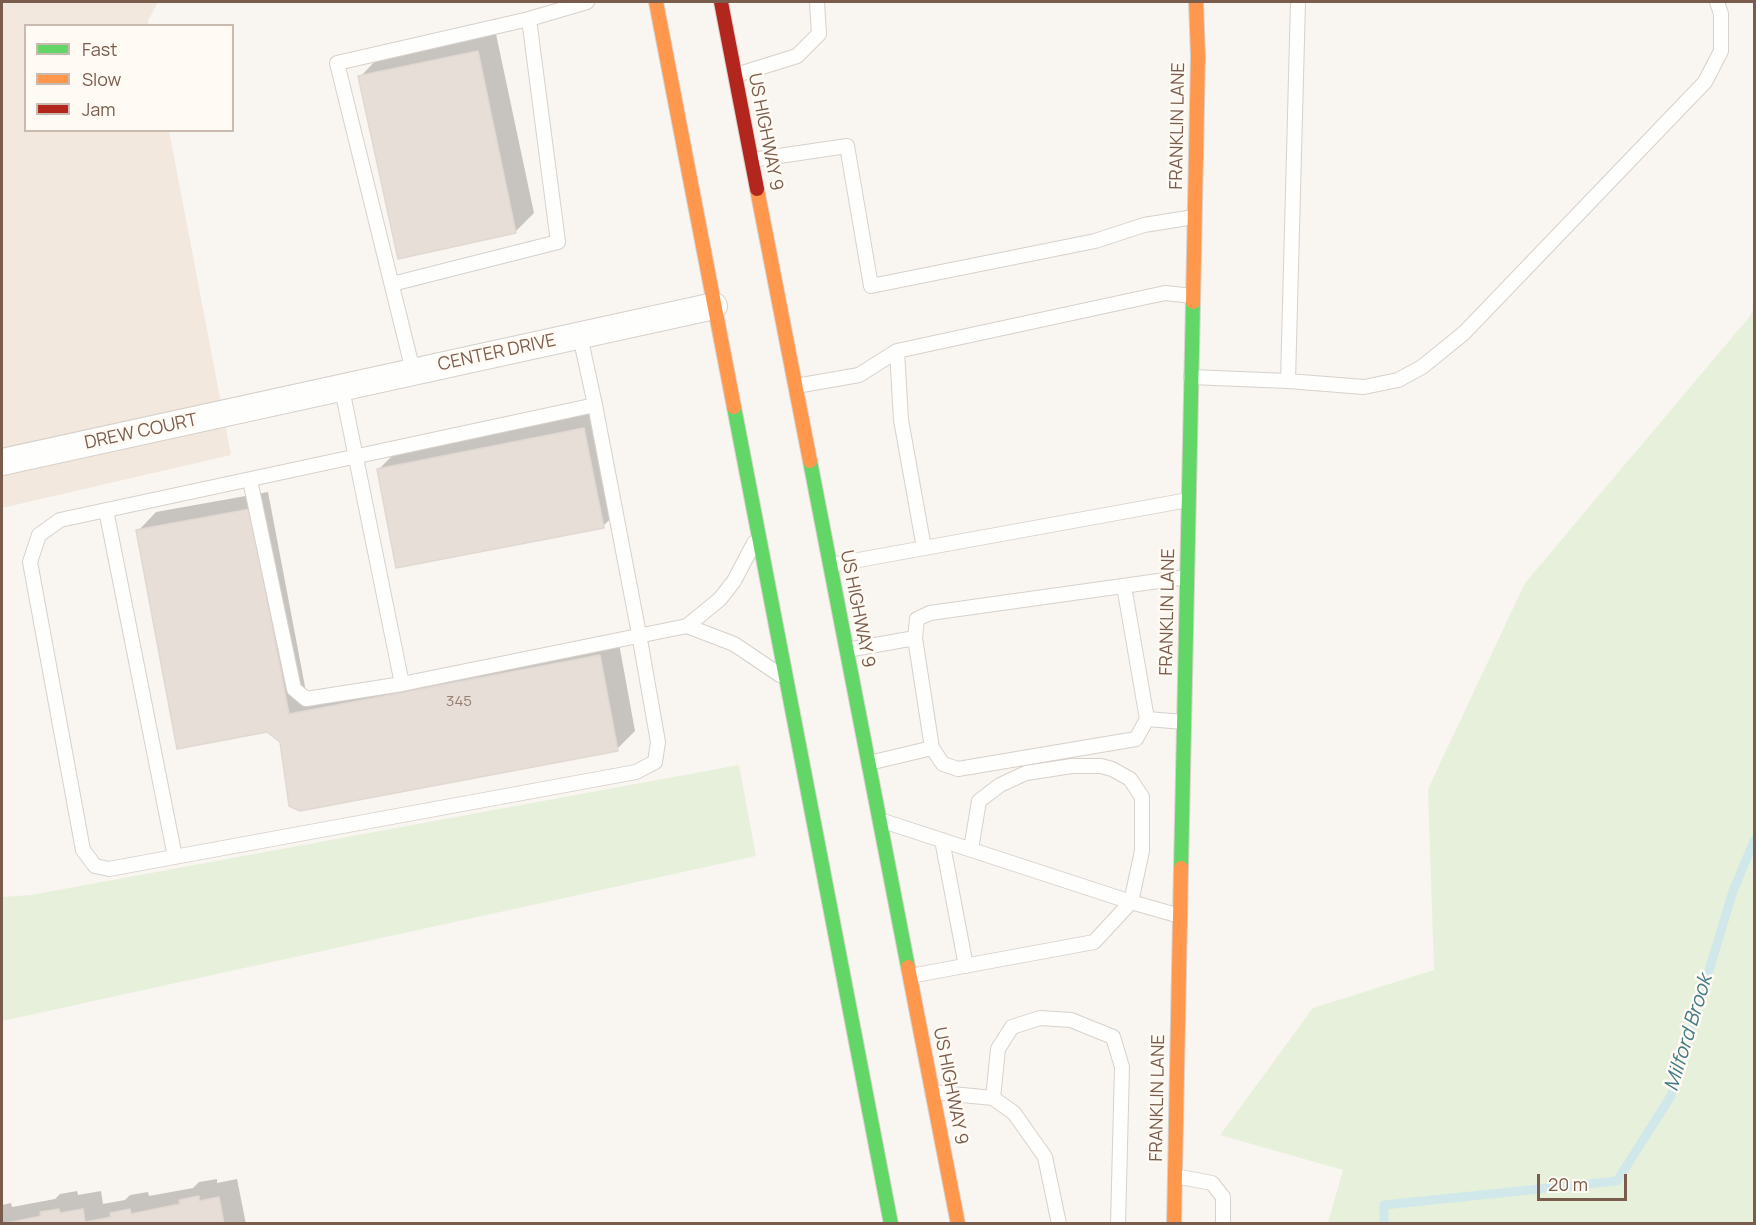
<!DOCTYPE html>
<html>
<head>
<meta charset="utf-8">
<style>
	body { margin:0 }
	#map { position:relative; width:1756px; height:1225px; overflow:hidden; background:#f9f5f0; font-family:Manrope,sans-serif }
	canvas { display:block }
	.frame { position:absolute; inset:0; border:3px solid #7a5c4d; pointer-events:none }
	.legend { position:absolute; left:24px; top:24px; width:210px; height:108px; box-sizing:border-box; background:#fffaf3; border:2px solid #cabbb1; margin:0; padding:8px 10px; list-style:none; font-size:18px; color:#7a5c4d }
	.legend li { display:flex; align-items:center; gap:12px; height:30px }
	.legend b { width:30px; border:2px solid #cabbb1 }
	.scale { position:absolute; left:1537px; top:1174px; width:90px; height:27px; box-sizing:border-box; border:3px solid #7a5c4d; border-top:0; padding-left:8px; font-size:18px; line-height:21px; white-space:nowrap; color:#7a5c4d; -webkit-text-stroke:4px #fffaf3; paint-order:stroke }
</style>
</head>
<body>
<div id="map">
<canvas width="1756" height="1225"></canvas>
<div class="frame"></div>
<ul class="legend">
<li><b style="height:8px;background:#63d668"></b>Fast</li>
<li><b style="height:8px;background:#ff974d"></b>Slow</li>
<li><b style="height:8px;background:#b3261e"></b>Jam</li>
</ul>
<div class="scale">20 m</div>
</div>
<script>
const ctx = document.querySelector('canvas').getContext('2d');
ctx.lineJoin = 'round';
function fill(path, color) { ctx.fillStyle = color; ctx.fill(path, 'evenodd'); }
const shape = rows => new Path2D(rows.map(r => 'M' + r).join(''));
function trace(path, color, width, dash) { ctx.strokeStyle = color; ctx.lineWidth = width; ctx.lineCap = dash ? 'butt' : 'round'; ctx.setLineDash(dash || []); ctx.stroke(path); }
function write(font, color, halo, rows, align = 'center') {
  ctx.font = font + ' Manrope,sans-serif'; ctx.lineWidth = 5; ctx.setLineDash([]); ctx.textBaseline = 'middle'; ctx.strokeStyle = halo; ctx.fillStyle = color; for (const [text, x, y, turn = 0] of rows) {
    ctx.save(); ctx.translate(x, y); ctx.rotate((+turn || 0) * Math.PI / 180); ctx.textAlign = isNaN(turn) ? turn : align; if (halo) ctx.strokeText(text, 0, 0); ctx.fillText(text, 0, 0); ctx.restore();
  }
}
const residential = shape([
	[2,2,158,2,148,21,149,25,26,26,26,130,169,131,231,455,2,508]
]);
const green = shape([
	[1754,307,1754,1223,1328,1223,1343,1170,1220,1135,1313,1008,1434,970,1428,789,1525,583,1751,315],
	[739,765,756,856,2,1021,2,897,31,895]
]);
const shadow = shape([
	[496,34,534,213,516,231,360,77,378,58],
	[603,410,622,508,603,526,379,469,397,451],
	[268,492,307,697,618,638,635,731,617,749,281,741,138,531,156,512],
	[217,1179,217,1183,237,1179,246,1224,2,1224,2,1205,11,1203,12,1207,55,1199,60,1194,77,1191,78,1195,101,1191,103,1204,125,1200,130,1195,148,1192,149,1196,193,1188,199,1182]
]);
const stream = shape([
	[1384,1224,1384,1205,1617,1181,1671,1096,1733,891,1754,841]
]);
const building = shape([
	[478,51,516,233,398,259,358,76,478,51],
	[584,428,604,528,396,568,377,469,584,428],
	[250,509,289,714,600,655,618,751,300,811,289,806,280,742,267,732,177,749,136,530,250,509],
	[199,1196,199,1201,219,1197,224,1224,2,1224,41,1216,40,1212,59,1209,60,1213,83,1209,85,1222,111,1217,110,1213,130,1209,131,1214,180,1204,179,1200,199,1196]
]);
const lane = shape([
	[736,75,797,56,819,34,817,2],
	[752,160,847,146,871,286,1095,241,1144,225,1194,217],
	[392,284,558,242,529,19,587,2],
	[580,336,595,405,639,634,658,742,655,762,636,772,109,869,95,866,83,850,30,562,39,535,60,520,595,405],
	[897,351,901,420,924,548],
	[413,371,337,63,529,19],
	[1191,377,1288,381,1298,2],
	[1288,381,1364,387,1398,380,1422,367,1464,333,1705,82,1721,51,1721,14,1717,2],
	[796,386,859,375,897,351,1165,293,1193,296],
	[342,389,402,684],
	[250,480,294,689,306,699,402,684,687,626,720,599,734,581,754,543],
	[106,510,175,857],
	[831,565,1188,500],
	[687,626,734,644,780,675],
	[915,638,917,619,930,613,1187,577],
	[847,650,915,638,932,748,943,764,958,769,1136,739,1147,719,1124,586],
	[1147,719,1184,722],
	[869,763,932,748],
	[880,820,1131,902,1094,942,910,976],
	[942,840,966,966],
	[971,849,979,801,1000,785,1026,773,1072,766,1101,766,1112,769,1130,779,1142,797,1142,851,1131,902,1180,916],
	[932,1092,993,1098,1014,1113,1045,1157,1059,1224],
	[993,1098,998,1049,1012,1027,1040,1018,1071,1020,1113,1037,1122,1067,1118,1224],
	[1175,1176,1212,1183,1223,1197,1223,1224]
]);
const street = shape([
	[2,462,714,306]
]);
const fast = shape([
	[734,407,891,1224],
	[810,461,908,967],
	[1181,868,1193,302]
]);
const slow = shape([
	[656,2,734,407],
	[757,189,810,461],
	[1193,302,1198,56,1196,2],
	[908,967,958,1224],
	[1174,1224,1181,868]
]);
const jam = shape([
	[721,2,757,189]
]);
const numberNames = [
	["345",459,702]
];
const streetNames = [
	["FRANKLIN LANE",1178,126,-89],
	["US HIGHWAY 9",765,132,79],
	["CENTER DRIVE",497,353,-12],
	["DREW COURT",141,432,-12],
	["US HIGHWAY 9",857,609,79],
	["FRANKLIN LANE",1168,612,-89],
	["US HIGHWAY 9",950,1086,79],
	["FRANKLIN LANE",1158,1098,-89]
];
const waterNames = [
	["Milford Brook",1689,1033,-73]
];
fill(residential, '#f2e8de');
fill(green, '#e7f0db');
fill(shadow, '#0003');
trace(stream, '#d0e8ea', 9);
fill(building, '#e6ded7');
trace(building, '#e2d8d2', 1.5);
trace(lane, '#d7d1cb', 16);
trace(street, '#d7d1cb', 28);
trace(fast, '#d9d2cb', 16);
trace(slow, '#d9d2cb', 16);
trace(jam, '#d9d2cb', 16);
trace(lane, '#fefefd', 14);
trace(street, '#fefefd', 26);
trace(fast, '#63d668', 14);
trace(slow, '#ff974d', 14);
trace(jam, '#b3261e', 14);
write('15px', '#977e72', null, numberNames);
write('18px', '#7a5c4d', '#fffaf3', streetNames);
write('italic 20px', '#437c86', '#fffaf3', waterNames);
</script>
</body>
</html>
